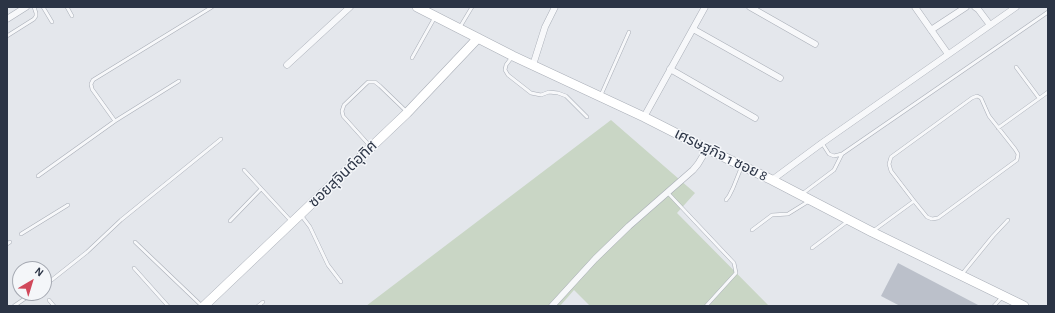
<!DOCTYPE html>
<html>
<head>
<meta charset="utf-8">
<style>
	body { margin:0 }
	#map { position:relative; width:1055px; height:313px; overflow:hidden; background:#e4e7ec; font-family:"Alegreya Sans",sans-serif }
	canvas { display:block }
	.frame { position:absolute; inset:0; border:8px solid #2b3445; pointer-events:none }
	.north { position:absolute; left:12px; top:261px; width:40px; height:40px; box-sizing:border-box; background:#f4f6f9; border:1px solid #a4a8b1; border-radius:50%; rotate:38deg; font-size:11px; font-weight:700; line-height:16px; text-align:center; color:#2b3445 }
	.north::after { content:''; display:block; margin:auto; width:14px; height:18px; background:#d1495b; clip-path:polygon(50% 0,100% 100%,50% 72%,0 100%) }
</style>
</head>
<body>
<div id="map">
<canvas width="1055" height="313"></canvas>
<div class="frame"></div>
<div class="north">N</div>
</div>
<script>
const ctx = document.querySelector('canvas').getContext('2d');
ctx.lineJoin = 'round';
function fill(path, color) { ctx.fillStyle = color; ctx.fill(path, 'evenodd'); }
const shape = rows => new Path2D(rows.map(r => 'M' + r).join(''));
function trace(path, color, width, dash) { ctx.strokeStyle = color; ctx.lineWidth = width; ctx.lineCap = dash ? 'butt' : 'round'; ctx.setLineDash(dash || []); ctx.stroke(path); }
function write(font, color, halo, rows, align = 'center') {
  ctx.font = font + ' "Alegreya Sans","Noto Sans Thai",sans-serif'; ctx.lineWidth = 3; ctx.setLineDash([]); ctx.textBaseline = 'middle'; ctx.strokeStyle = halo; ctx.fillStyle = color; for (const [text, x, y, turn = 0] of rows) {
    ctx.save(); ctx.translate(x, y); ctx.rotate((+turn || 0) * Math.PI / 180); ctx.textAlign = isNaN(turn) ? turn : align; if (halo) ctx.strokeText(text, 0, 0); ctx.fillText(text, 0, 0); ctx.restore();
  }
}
const green = shape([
	[611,120,695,193,677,213,769,306,590,306,574,290,560,306,366,306]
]);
const building = shape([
	[898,263,980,306,900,306,881,296]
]);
const lane = shape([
	[43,7,52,22],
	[67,7,72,16],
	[460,27,472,7],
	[7,36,34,19,36,16,36,13,34,7],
	[512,57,506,65,505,70,508,75,531,93,541,95,549,92,558,93,566,96,587,117],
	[412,58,435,17],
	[1016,67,1039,98],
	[179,81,115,121,92,89,91,84,93,80,212,7],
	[601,95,629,32],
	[977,96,981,98,989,116,1015,149,1018,154,1017,160,938,218,932,219,927,217,914,201,891,171,889,164,891,157,972,98,977,96],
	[998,128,1048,92],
	[822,143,829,154,834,156,842,154,1048,12],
	[370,146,343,116,342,111,344,105,368,82,375,82,380,86,406,111],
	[244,170,291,221],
	[38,176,115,121],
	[667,192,734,263,736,273,706,306],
	[802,194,834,170,842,154],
	[726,200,729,196,733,188,741,168],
	[301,215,310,227,328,265,341,282],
	[230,221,261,189],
	[752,230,772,215,788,214,809,201],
	[873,231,914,201],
	[21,234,68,205],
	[135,242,202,306],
	[7,244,10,242],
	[812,248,848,221],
	[134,268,168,306],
	[962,274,993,236,1008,220],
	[44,286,87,252,121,220,221,139],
	[49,300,54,306],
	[14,306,33,293],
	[258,306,263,302],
	[994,306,1002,297]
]);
const street = shape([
	[750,7,815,44],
	[915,7,948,54],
	[975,7,978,9,990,25],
	[7,19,26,7],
	[693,29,780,78],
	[931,30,966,7],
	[287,65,350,7],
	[533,65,545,27,555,7],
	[670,69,755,118],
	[644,117,705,7],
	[772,180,822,143,1016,7],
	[552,306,595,259,629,226,693,170,698,164,707,149]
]);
const secondary = shape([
	[417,7,513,56,644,117,707,149,772,180,872,232,1024,306],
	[204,306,407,113,478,38]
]);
const streetNames = [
	["เศรษฐกิจ 1 ซอย 8",721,155,26],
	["ซอยสุจินต์อุทิศ",343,174,-44]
];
fill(green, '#c9d6c5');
fill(building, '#bbc0ca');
trace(lane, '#a9aeb7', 4);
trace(street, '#a9aeb7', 7);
trace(secondary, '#a9aeb7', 10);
trace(lane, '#f7f8fa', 3);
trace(street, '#f7f8fa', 6);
trace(secondary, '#fff', 9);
write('15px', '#2b3445', '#f4f6f9', streetNames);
</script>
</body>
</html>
